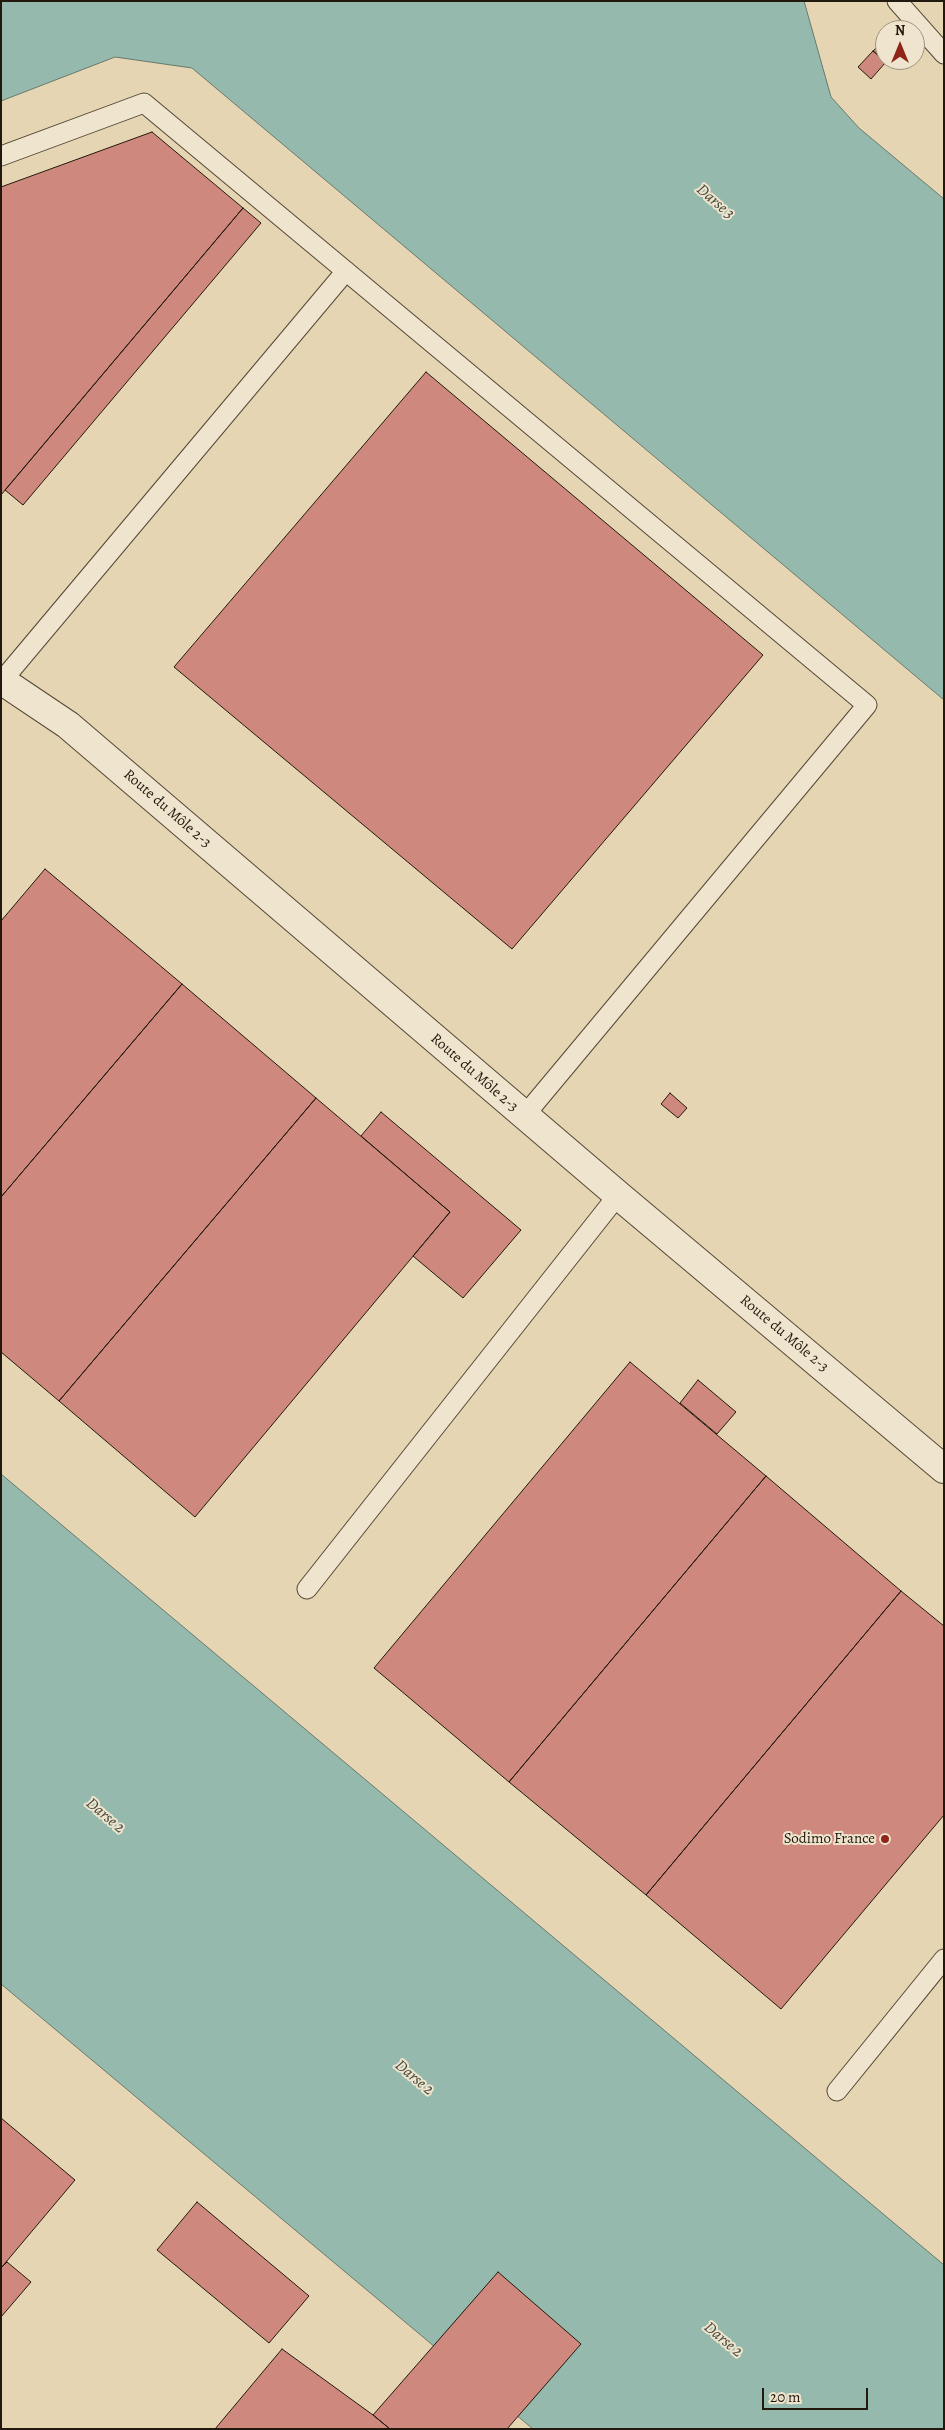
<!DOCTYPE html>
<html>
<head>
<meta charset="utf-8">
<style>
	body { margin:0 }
	#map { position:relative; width:945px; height:2430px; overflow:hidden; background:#e6d5b2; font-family:Alegreya,serif }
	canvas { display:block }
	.frame { position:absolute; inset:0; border:2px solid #22190e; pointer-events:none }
	.north { position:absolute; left:875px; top:20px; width:50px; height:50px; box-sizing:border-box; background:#efe4cd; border:1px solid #9d9381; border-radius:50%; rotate:0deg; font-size:14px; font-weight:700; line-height:20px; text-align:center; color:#22190e }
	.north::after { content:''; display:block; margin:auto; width:18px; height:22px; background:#8f2418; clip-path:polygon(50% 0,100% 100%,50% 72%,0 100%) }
	.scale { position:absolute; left:762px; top:2388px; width:106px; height:22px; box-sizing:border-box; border:2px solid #22190e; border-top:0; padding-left:6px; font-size:15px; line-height:18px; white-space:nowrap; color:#22190e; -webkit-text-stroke:4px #efe4cd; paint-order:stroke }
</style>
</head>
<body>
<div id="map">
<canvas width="945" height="2430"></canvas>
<div class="frame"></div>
<div class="north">N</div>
<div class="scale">20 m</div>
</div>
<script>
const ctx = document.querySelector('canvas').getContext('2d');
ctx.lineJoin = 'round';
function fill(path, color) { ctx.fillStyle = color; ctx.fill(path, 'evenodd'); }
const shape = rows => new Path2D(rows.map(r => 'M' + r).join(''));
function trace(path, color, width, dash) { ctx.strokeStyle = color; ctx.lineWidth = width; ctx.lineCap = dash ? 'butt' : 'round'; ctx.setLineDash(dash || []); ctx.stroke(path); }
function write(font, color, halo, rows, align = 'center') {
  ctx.font = font + ' Alegreya,serif'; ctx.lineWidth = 4; ctx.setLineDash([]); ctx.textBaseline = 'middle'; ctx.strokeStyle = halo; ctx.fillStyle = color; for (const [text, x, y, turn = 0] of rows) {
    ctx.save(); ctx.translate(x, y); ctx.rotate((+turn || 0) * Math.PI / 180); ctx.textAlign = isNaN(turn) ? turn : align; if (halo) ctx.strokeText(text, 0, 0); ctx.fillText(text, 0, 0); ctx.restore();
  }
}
const water = shape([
	[1,1,804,1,831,97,859,128,944,199,944,700,192,68,115,57,1,101,1,1],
	[1,1474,944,2265,944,2429,533,2429,1,1984,1,1474]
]);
const building = shape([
	[877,47,885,55,885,60,888,60,886,62,873,51,877,47],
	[873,51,886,62,871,79,858,67,873,51],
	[152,132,243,208,1,495,1,187,152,132],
	[243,208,261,223,23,505,5,490,243,208],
	[426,372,763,655,512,949,174,667,426,372],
	[45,869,182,984,1,1197,1,921,45,869],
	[182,984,316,1098,59,1401,1,1352,1,1197,182,984],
	[670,1093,687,1108,678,1118,661,1104,670,1093],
	[316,1098,450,1212,195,1517,59,1401,316,1098],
	[381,1112,521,1230,463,1298,413,1256,450,1212,361,1136,381,1112],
	[630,1362,766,1476,509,1782,374,1668,630,1362],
	[698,1380,736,1412,717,1434,680,1403,698,1380],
	[766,1476,901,1591,646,1895,509,1782,766,1476],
	[901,1591,944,1626,944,1815,781,2009,646,1895,901,1591],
	[1,2118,75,2180,1,2268,1,2118],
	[197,2202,309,2296,269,2343,157,2250,197,2202],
	[7,2262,31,2282,1,2317,1,2268,7,2262],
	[498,2272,581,2344,507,2429,390,2429,373,2415,498,2272],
	[282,2349,373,2415,390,2429,215,2429,282,2349]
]);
const service = shape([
	[897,1,944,54],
	[1,156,144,103,867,705,525,1115],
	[1,682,346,271],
	[307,1589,618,1195],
	[837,2091,944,1959]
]);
const minor = shape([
	[1,680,68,725,618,1195,944,1469]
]);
const markers = [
	[885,1839,5,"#8f2418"]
];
const streetNames = [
	["Route du Môle 2-3",167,809,41],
	["Route du Môle 2-3",474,1073,41],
	["Route du Môle 2-3",784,1334,40]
];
const poiNames = [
	["Sodimo France",875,1839]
];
const waterNames = [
	["Darse 3",715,202,41],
	["Darse 2",105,1816,40],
	["Darse 2",414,2078,40],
	["Darse 2",723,2340,40]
];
fill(water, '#96b9ad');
trace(water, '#68796d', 1);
fill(building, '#ce887d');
trace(building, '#22190e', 1);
trace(service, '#534837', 21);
trace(minor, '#534837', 30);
trace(service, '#efe4cd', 19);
trace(minor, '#efe4cd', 28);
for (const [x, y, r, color] of markers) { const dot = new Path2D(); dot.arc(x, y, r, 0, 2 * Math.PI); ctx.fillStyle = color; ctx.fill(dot); trace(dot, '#efe4cd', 2); }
write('15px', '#22190e', '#efe4cd', streetNames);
write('15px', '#22190e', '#efe4cd', poiNames, 'right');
write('italic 16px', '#45493e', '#efe4cd', waterNames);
</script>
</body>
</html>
